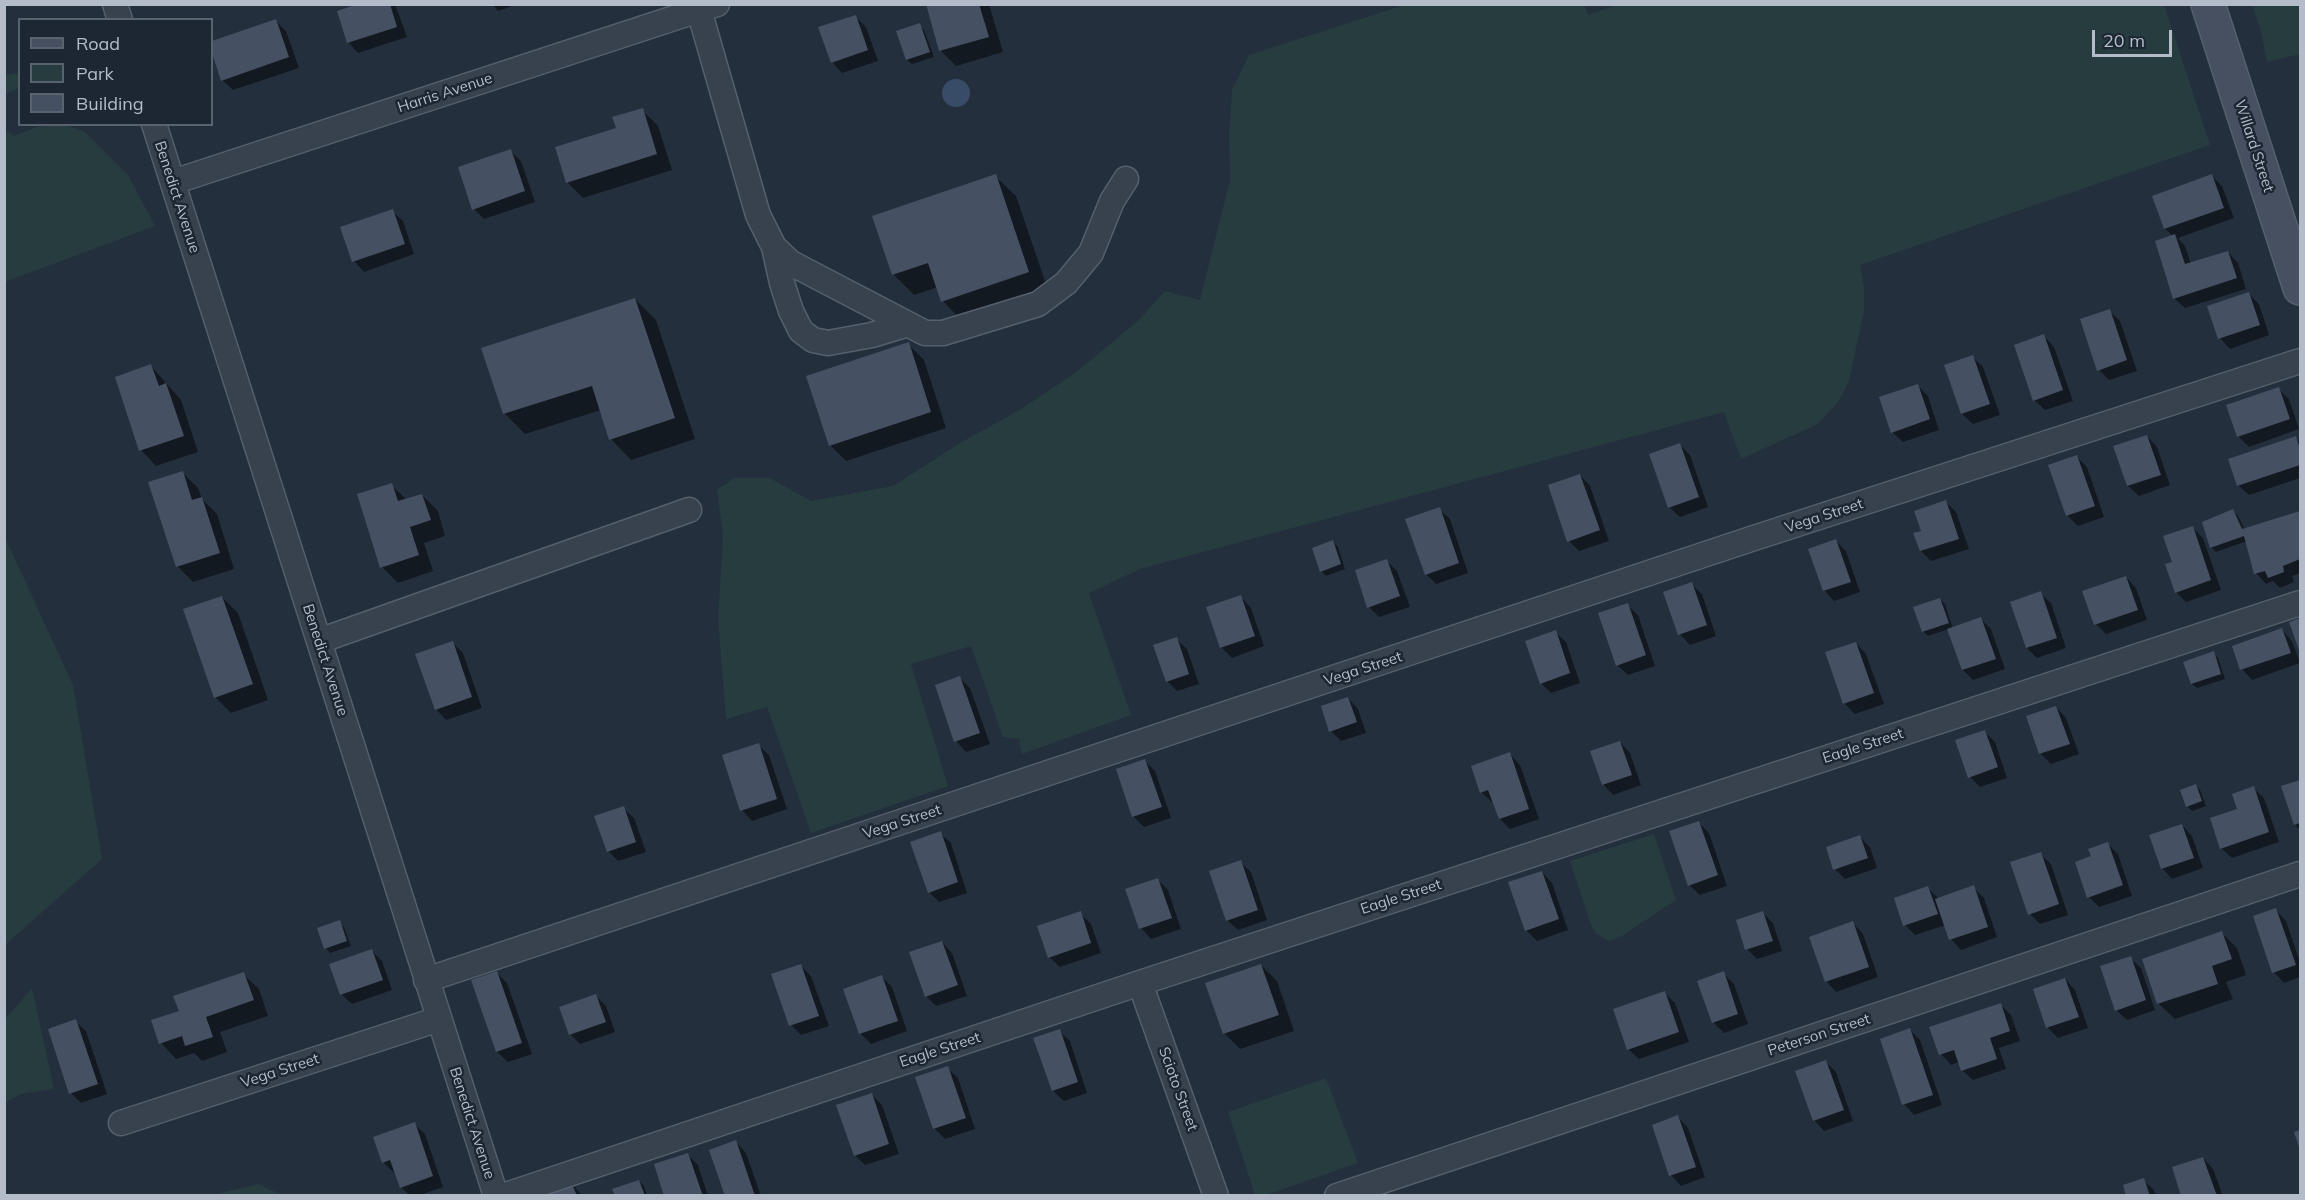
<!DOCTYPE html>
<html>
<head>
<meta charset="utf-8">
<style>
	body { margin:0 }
	#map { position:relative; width:2305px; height:1200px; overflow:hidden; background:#242f3e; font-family:Mulish,sans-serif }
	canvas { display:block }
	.frame { position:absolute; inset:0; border:6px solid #b4bcc9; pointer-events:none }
	.legend { position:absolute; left:18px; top:18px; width:195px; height:108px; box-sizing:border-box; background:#1d2633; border:2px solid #59626f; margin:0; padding:8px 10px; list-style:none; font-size:18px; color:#b4bcc9 }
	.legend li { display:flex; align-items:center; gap:12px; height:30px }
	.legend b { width:30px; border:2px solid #59626f }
	.scale { position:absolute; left:2092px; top:30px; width:80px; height:27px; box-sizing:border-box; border:3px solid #b4bcc9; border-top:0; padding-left:8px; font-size:18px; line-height:21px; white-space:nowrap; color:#b4bcc9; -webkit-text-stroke:4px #1d2633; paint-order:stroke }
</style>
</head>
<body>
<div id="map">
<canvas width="2305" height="1200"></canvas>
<div class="frame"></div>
<ul class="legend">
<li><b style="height:8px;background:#465061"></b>Road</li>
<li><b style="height:16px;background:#263c3f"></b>Park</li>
<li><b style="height:16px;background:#455162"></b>Building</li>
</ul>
<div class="scale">20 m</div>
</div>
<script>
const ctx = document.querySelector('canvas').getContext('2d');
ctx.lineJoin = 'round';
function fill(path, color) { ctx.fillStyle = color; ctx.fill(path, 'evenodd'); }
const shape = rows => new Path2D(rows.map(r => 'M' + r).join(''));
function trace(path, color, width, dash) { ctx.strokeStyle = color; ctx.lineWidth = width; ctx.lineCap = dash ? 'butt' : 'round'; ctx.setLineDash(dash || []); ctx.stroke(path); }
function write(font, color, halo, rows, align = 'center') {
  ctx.font = font + ' Mulish,sans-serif'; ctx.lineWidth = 5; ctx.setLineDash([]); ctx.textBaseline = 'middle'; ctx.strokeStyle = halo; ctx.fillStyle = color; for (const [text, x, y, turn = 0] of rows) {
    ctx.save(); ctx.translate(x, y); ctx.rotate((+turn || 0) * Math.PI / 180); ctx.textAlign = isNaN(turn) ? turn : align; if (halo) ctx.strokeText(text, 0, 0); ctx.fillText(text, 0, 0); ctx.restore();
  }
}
const green = shape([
	[1618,4,2164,5,2210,145,1860,265,1864,287,1864,311,1849,381,1839,401,1818,424,1741,459,1724,412,1140,569,1089,593,1131,715,1022,754,1019,739,1003,737,971,646,911,664,948,786,811,833,767,707,726,719,718,620,723,535,717,490,734,478,770,478,811,501,893,486,960,443,1021,409,1075,373,1139,320,1165,291,1200,300,1230,180,1229,134,1232,90,1249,55,1404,5,1584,5,1589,15],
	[2252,5,2300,5,2300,54,2267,62,2261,31],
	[19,73,19,88,5,94,5,75],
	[63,124,85,132,128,175,155,226,5,282,5,130,14,136,37,127],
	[4,535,73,685,102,859,5,945],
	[1654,834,1676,900,1622,936,1609,941,1596,934,1590,922,1570,861],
	[32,988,54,1089,21,1094,5,1103,5,1019],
	[1326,1078,1358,1163,1266,1195,1255,1195,1228,1112],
	[258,1184,282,1195,212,1195]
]);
const water = shape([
	'942 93a14 14 0 1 1 28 0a14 14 0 1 1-28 0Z'
]);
const shadow = shape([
	[363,4,395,4,407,37,358,53,348,42],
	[492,4,518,4,498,11],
	[927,4,989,4,1003,52,956,66,940,50],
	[855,16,866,27,878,61,842,73,832,62],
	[276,21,286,31,299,68,233,90,222,80,212,43],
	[919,25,924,30,934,57,912,64,907,60],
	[642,110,658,126,672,170,583,198,567,182,618,129],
	[510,151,521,161,535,202,484,219,474,209],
	[995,176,1016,196,1049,293,963,322,943,301,938,287,914,295,893,274],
	[2212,176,2222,186,2234,218,2178,238,2185,246,2191,264,2228,252,2238,263,2246,289,2185,308,2174,298,2173,236,2165,229,2154,197],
	[392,211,403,221,414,254,364,272,354,261],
	[2248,293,2259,304,2269,335,2230,349,2220,338],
	[635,299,656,320,695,439,631,460,611,439,601,410,525,434,505,414,483,348],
	[2109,311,2120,321,2137,371,2109,380,2099,370],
	[2044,336,2054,347,2073,401,2045,410,2034,400],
	[908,344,924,360,946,428,846,461,830,445],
	[1973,357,1983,367,2000,415,1973,424,1962,414],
	[151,366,181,400,198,452,156,466,141,450],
	[1917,385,1928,396,1939,430,1903,442,1892,432],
	[2278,389,2289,399,2299,429,2249,447,2238,436],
	[2147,436,2157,447,2170,485,2139,496,2128,486],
	[2296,438,2300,443,2300,478,2249,495,2238,485],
	[1680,445,1690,455,1708,507,1680,517,1669,507],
	[2077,457,2087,467,2104,517,2078,526,2067,515],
	[182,472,198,488,202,499,217,514,234,569,193,582,177,566],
	[1580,475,1590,486,1609,541,1579,551,1569,541],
	[391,485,407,500,422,495,438,511,445,536,424,543,433,571,398,583,382,567],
	[1946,502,1956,512,1969,549,1931,561,1921,551,1922,532],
	[1439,509,1450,519,1468,573,1436,584,1426,574],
	[2233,511,2238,516,2245,530,2300,513,2300,573,2292,576,2294,582,2280,588,2273,581,2266,584,2256,573,2247,541,2216,552,2211,547],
	[2192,527,2203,538,2221,590,2186,602,2176,592],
	[1836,541,1846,551,1860,592,1834,601,1824,590],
	[1333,542,1338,547,1345,569,1326,576,1321,571],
	[1387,561,1397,571,1410,607,1379,617,1369,607],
	[2126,577,2136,588,2147,620,2106,634,2096,624],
	[1691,584,1702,594,1716,636,1690,645,1680,634],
	[2040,593,2051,603,2066,648,2037,658,2027,648],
	[222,597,238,613,268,700,231,713,215,697],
	[1241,597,1251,608,1264,646,1232,658,1221,647],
	[1940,599,1945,604,1953,629,1981,619,1991,629,2005,669,1973,680,1963,670,1949,629,1928,636,1923,631],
	[1627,605,1638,615,1655,666,1628,675,1617,665],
	[2282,630,2292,641,2300,663,2252,680,2242,669],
	[1555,632,1566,642,1580,683,1551,693,1541,683],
	[1176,639,1187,649,1199,684,1177,691,1167,681],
	[453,643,463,653,482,708,446,720,436,709],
	[1856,643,1866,654,1884,704,1855,714,1844,703],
	[2213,653,2218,658,2225,679,2197,688,2192,684],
	[960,678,970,688,990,744,966,752,956,741],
	[1348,698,1358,709,1366,733,1341,741,1331,731],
	[2056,707,2066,718,2079,754,2051,764,2040,753],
	[1985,732,1995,742,2007,778,1980,787,1970,777],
	[1620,742,1630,753,1641,785,1613,795,1603,784],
	[758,745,769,755,787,809,752,821,742,810],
	[1510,754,1520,765,1539,819,1510,829,1500,819,1494,801,1492,802,1481,792],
	[1145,761,1155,771,1171,818,1144,827,1134,817,1118,770],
	[2300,781,2300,830,2295,825,2282,787],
	[2196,786,2200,790,2206,806,2192,811,2187,806],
	[2253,788,2264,798,2279,842,2232,858,2221,848,2239,810],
	[623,808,634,818,646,852,618,861,608,851],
	[1699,823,1709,833,1727,886,1700,895,1689,885],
	[2182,825,2192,836,2203,868,2172,879,2162,868],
	[940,833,951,843,967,893,939,902,929,892],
	[1860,837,1870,847,1877,868,1845,879,1835,869],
	[2108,844,2118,854,2132,896,2099,907,2089,897,2093,857],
	[2040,854,2051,864,2068,915,2040,924,2030,914],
	[1240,862,1251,872,1267,920,1238,930,1227,920],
	[1542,872,1552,883,1568,930,1537,941,1526,930],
	[1157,879,1168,890,1181,929,1151,939,1141,928,1127,890],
	[1973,887,1984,898,1997,937,1961,950,1951,939,1946,925,1915,935,1905,925,1928,888,1939,899],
	[2276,910,2286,921,2300,962,2300,977,2284,983,2274,972],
	[1080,913,1091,924,1101,953,1060,967,1049,957],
	[1763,913,1773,923,1782,951,1757,959,1747,949],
	[339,922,344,927,351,946,330,953,326,948],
	[1853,923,1863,934,1878,977,1836,992,1826,981],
	[2222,933,2237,948,2246,975,2226,982,2233,999,2175,1019,2159,1004,2144,959],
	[942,942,952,953,967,996,936,1006,926,996],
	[372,951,382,961,392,990,352,1004,341,994],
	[2130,958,2141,968,2155,1010,2127,1020,2116,1010],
	[1261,965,1277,981,1294,1031,1240,1049,1224,1033],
	[801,966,811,976,829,1026,801,1035,791,1025],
	[497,973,507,983,532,1054,508,1062,497,1052,473,981],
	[1723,973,1734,984,1748,1024,1724,1033,1713,1022],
	[243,974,259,989,268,1016,220,1032,227,1052,202,1061,194,1053,176,1059,161,1043,181,1012],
	[882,977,892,987,907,1031,871,1044,860,1033],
	[2065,979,2075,990,2088,1028,2058,1038,2048,1028,2035,990],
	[1665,993,1675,1003,1689,1042,1639,1059,1628,1049],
	[596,996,606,1006,615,1032,580,1044,570,1034],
	[2000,1004,2011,1015,2020,1041,1999,1048,2006,1069,1973,1080,1962,1070,1959,1062,1951,1065,1941,1054],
	[75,1021,86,1031,107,1094,81,1103,71,1093],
	[1910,1030,1920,1040,1942,1105,1914,1115,1904,1104],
	[1059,1031,1070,1041,1087,1093,1064,1101,1053,1091],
	[1826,1062,1836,1072,1853,1121,1824,1131,1814,1120],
	[947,1068,958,1078,975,1129,945,1139,935,1129,917,1078],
	[872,1095,882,1105,899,1154,865,1165,855,1155],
	[1678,1117,1688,1128,1705,1177,1681,1186,1671,1175],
	[414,1124,425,1134,443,1187,417,1196,410,1196,401,1187,396,1172,394,1173,383,1162],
	[736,1142,746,1153,761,1196,726,1196],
	[687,1154,698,1165,708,1196,666,1196],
	[2203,1158,2213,1169,2223,1196,2183,1196],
	[2143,1180,2154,1190,2156,1196,2128,1196],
	[639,1181,644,1186,647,1196,616,1196],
	[571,1182,582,1196,545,1196]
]);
const building = shape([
	[358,4,390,4,397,27,347,43,337,11],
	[926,4,979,4,989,37,939,51],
	[856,15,868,50,831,63,818,27],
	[276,19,289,57,221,81,212,53,212,41],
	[920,23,930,52,906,60,896,31],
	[643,108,657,154,566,183,555,147,616,128,612,117],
	[511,149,525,191,472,210,458,167],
	[996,174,1029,272,941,302,928,263,892,275,872,216],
	[2212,174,2224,208,2164,229,2152,196],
	[393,209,405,244,352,262,340,227],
	[2175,234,2185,264,2228,251,2237,278,2173,299,2155,241],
	[2249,292,2260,325,2218,339,2207,306],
	[635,298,675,418,609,440,592,386,503,414,481,348],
	[2110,309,2127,360,2097,371,2080,319],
	[2044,334,2063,390,2033,401,2014,345],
	[909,342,931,412,829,446,806,376],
	[1973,355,1990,404,1961,414,1944,365],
	[151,364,159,386,166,383,184,436,139,451,115,377],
	[1918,384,1930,419,1891,433,1879,397],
	[2279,387,2290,419,2237,437,2226,405],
	[2147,435,2161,475,2127,486,2113,446],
	[2296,436,2300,449,2300,465,2237,486,2228,459],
	[1680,443,1699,497,1668,508,1649,454],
	[2077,455,2095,506,2066,516,2048,465],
	[183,471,192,500,202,497,220,553,176,567,148,482],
	[1580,474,1600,530,1567,542,1548,485],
	[392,483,398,501,422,494,431,520,410,527,419,555,380,568,357,494],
	[1946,500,1959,539,1920,551,1913,533,1921,531,1914,511],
	[1440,507,1459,563,1425,575,1405,519],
	[2233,509,2242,529,2300,511,2300,559,2283,566,2284,572,2268,578,2265,571,2254,574,2244,536,2210,548,2202,522],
	[2193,526,2211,580,2175,593,2165,564,2172,562,2163,536],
	[1836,539,1851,582,1823,591,1808,549],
	[1333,540,1341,564,1320,572,1312,548],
	[1387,559,1400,596,1367,608,1355,570],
	[2126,576,2138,610,2094,625,2082,591],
	[1692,582,1707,625,1678,635,1663,592],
	[2041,591,2057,638,2026,648,2010,602],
	[1241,595,1255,636,1220,648,1206,607],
	[222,596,253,684,214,698,183,609],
	[1940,598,1949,623,1922,632,1913,607],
	[1628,603,1646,655,1616,666,1598,613],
	[1981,617,1996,659,1962,670,1947,629],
	[2300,618,2300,653,2289,622],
	[2282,628,2291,653,2240,670,2232,646],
	[1556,630,1570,673,1540,684,1525,641],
	[1177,637,1189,674,1166,682,1153,645],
	[453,641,472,697,435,710,415,654],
	[1856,642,1874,693,1843,704,1825,652],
	[2214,651,2221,674,2191,684,2183,662],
	[960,676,980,733,954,742,935,685],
	[1348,697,1357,722,1329,732,1321,706],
	[2056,706,2070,744,2039,754,2026,716],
	[1985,730,1998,767,1968,778,1955,740],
	[1620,741,1632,775,1602,785,1590,751],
	[759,743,777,799,740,811,722,755],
	[1510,752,1529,809,1499,819,1488,790,1480,793,1471,766],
	[1145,759,1162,807,1132,817,1116,769],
	[2300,780,2300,823,2294,825,2281,786],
	[2196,784,2202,801,2186,807,2180,790],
	[2254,786,2269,832,2220,849,2210,818,2237,809,2232,794],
	[624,806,636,842,607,852,594,816],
	[1699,821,1718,875,1688,886,1669,831],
	[2182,824,2194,858,2161,869,2149,835],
	[941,831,958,882,928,893,910,842],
	[1860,835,1868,858,1833,870,1826,847],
	[2108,842,2123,885,2087,898,2075,862,2091,856,2088,849],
	[2041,852,2059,904,2028,915,2010,862],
	[1241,860,1258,910,1226,921,1209,871],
	[1542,871,1559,919,1525,931,1508,882],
	[1158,878,1172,918,1139,929,1125,889],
	[1974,885,1988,927,1949,940,1935,899],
	[1928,886,1938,914,1903,926,1894,898],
	[2276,908,2296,965,2272,973,2253,916],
	[1081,911,1091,943,1048,958,1037,926],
	[1763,911,1773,941,1745,950,1736,920],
	[340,920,347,941,324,949,317,928],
	[1853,921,1869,967,1825,982,1809,937],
	[2222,931,2232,959,2212,966,2218,984,2157,1004,2142,959],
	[942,941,958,985,925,997,909,952],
	[372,949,383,980,340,995,329,964],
	[2131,956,2146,1000,2115,1011,2100,966],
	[801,964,819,1016,789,1026,771,974],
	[1261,964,1279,1015,1223,1034,1205,983],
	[497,971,522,1043,496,1052,471,980],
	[1724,971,1738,1014,1712,1023,1697,981],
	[244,972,254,1000,206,1017,213,1037,185,1046,182,1036,159,1044,151,1020,179,1011,173,996],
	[882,975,898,1021,859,1034,843,989],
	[2065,978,2079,1017,2046,1028,2033,989],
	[1665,991,1679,1032,1627,1050,1613,1009],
	[596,994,606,1022,569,1035,559,1007],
	[2001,1003,2010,1031,1990,1038,1997,1059,1961,1071,1954,1050,1939,1055,1929,1027],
	[76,1019,98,1084,69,1094,48,1029],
	[1910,1028,1933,1095,1902,1105,1880,1039],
	[1060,1029,1078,1082,1052,1091,1033,1038],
	[1826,1060,1844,1110,1813,1121,1795,1071],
	[948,1066,966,1118,933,1129,915,1077],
	[872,1093,889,1144,854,1156,836,1105],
	[1678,1115,1696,1167,1669,1176,1652,1125],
	[415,1122,433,1176,400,1188,390,1160,382,1163,373,1137],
	[2300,1130,2300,1150,2294,1132],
	[736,1140,755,1196,725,1196,709,1150],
	[688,1153,703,1196,664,1196,654,1164],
	[2203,1157,2217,1196,2181,1196,2172,1167],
	[2144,1178,2150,1196,2126,1196,2123,1185],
	[639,1180,645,1196,615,1196,612,1189],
	[571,1181,577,1196,544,1196,542,1191]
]);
const street = shape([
	[115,4,120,20],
	[699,10,758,215,774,247,791,263,925,333,943,333,1038,304,1066,283,1091,253,1112,201,1126,179],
	[154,124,496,1196],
	[173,182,717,4],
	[774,247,782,283,791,311,801,331,813,340,828,343,872,335,908,324],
	[319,641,689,510],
	[426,980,1751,539,2300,361],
	[1140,983,1216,1196],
	[121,1123,439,1019],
	[503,1196,1140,983,2300,603],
	[1337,1196,2300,874]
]);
const secondary = shape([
	[2208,4,2300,288]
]);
const streetNames = [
	["Harris Avenue",445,93,-18],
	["Willard Street",2254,146,72],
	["Benedict Avenue",177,197,72],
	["Vega Street",1824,516,-18],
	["Benedict Avenue",325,660,72],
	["Vega Street",1363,669,-18],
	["Eagle Street",1863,746,-18],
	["Vega Street",902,822,-18],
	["Eagle Street",1401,897,-18],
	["Peterson Street",1819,1035,-18],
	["Eagle Street",940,1050,-18],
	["Vega Street",280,1071,-18],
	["Scioto Street",1178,1089,70],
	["Benedict Avenue",472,1123,72]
];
fill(green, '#263c3f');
fill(water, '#394c67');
fill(shadow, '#0007');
fill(building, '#455162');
trace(street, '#565f6c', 27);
trace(secondary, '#565f6c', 36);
trace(street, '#38414e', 24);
trace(secondary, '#465061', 33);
write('15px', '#b4bcc9', '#1d2633', streetNames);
</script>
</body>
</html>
